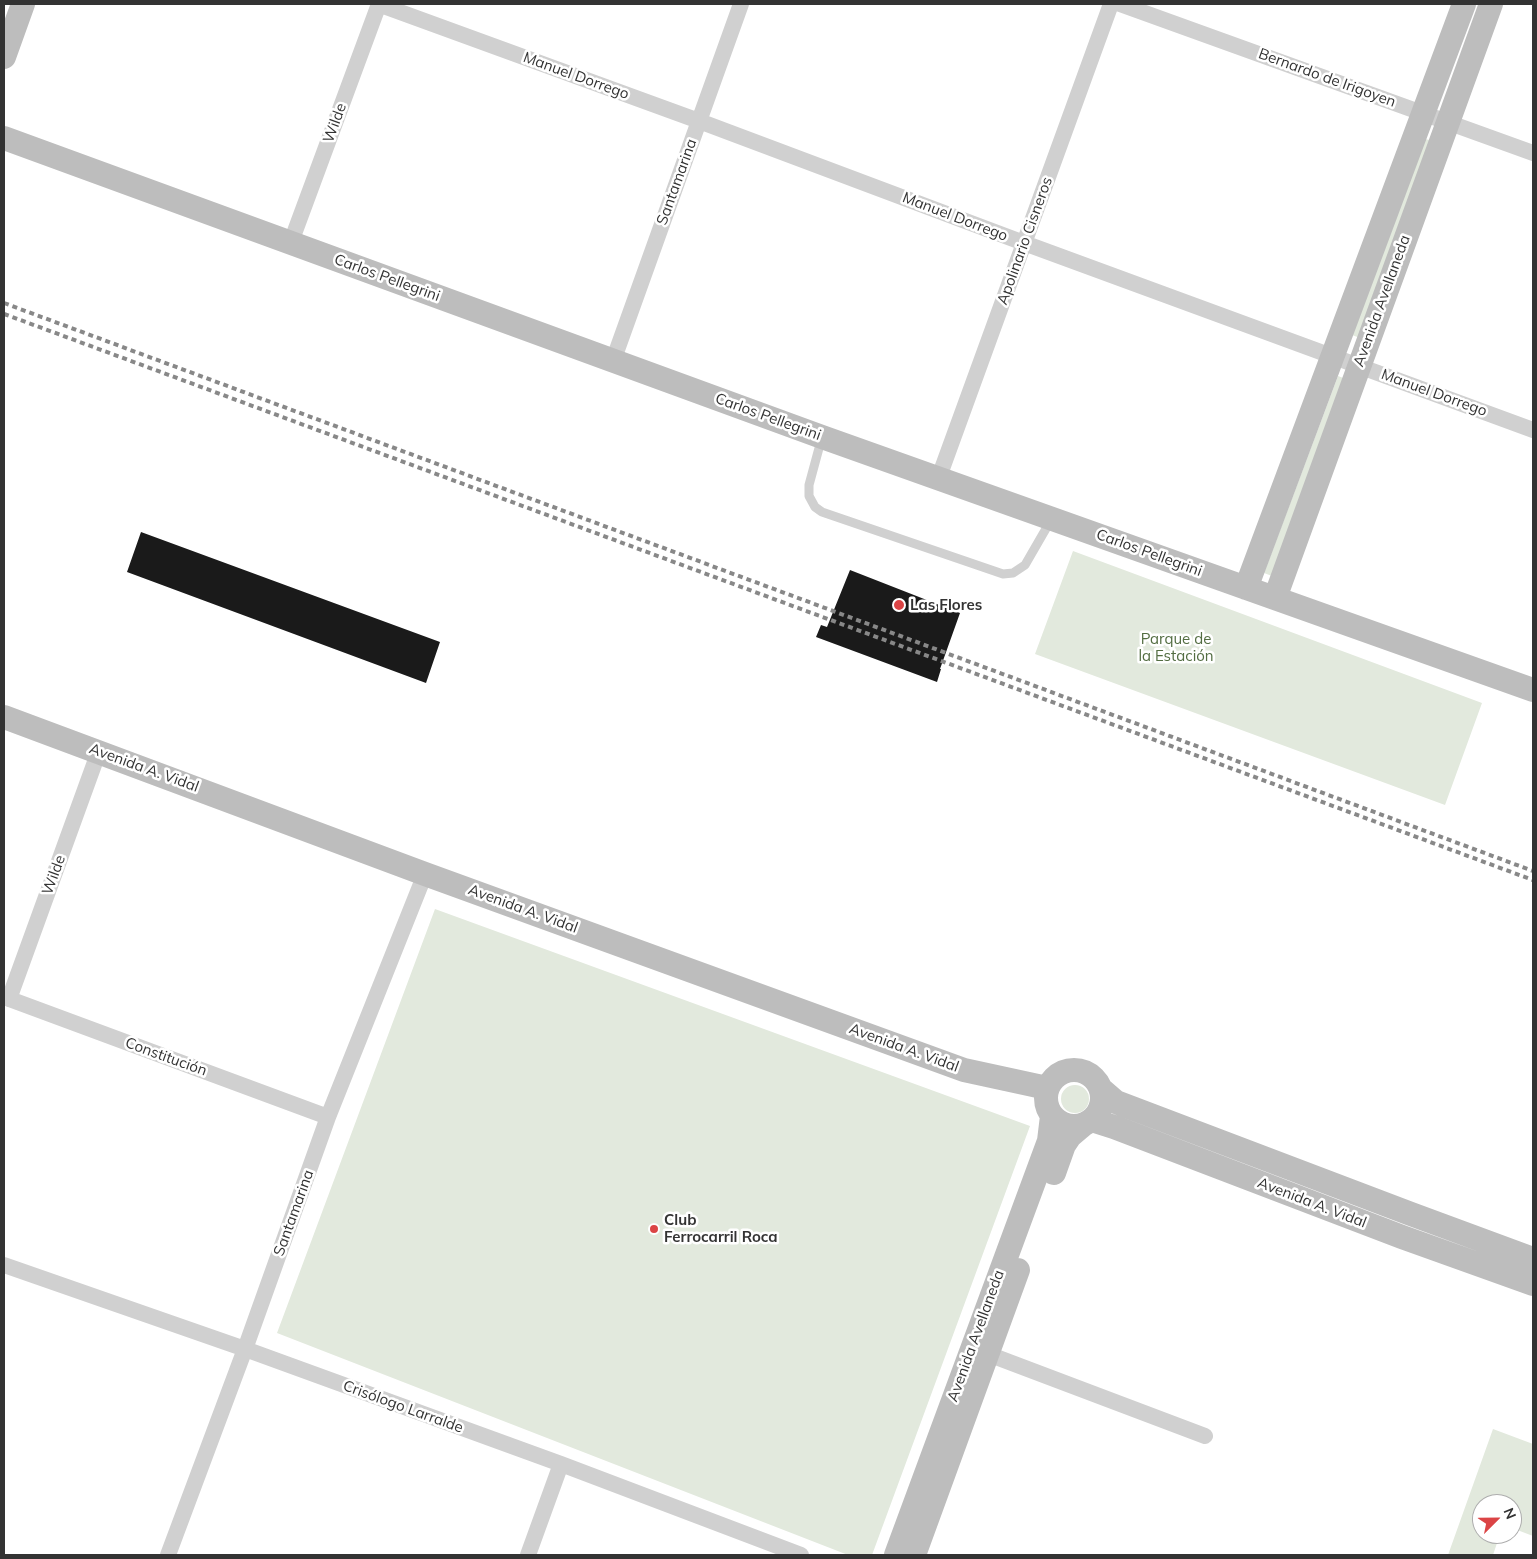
<!DOCTYPE html>
<html>
<head>
<meta charset="utf-8">
<style>
	body { margin:0 }
	#map { position:relative; width:1537px; height:1559px; overflow:hidden; background:#fff; font-family:Mulish,sans-serif }
	canvas { display:block }
	.frame { position:absolute; inset:0; border:5px solid #333; pointer-events:none }
	.north { position:absolute; left:1472px; top:1494px; width:50px; height:50px; box-sizing:border-box; background:#fff; border:1px solid #adadad; border-radius:50%; rotate:67deg; font-size:14px; font-weight:700; line-height:20px; text-align:center; color:#333 }
	.north::after { content:''; display:block; margin:auto; width:18px; height:22px; background:#db4445; clip-path:polygon(50% 0,100% 100%,50% 72%,0 100%) }
</style>
</head>
<body>
<div id="map">
<canvas width="1537" height="1559"></canvas>
<div class="frame"></div>
<div class="north">N</div>
</div>
<script>
const ctx = document.querySelector('canvas').getContext('2d');
ctx.lineJoin = 'round';
function fill(path, color) { ctx.fillStyle = color; ctx.fill(path, 'evenodd'); }
const shape = rows => new Path2D(rows.map(r => 'M' + r).join(''));
function trace(path, color, width, dash) { ctx.strokeStyle = color; ctx.lineWidth = width; ctx.lineCap = dash ? 'butt' : 'round'; ctx.setLineDash(dash || []); ctx.stroke(path); }
function write(font, color, halo, rows, align = 'center') {
  ctx.font = font + ' Mulish,sans-serif'; ctx.lineWidth = 5; ctx.setLineDash([]); ctx.textBaseline = 'middle'; ctx.strokeStyle = halo; ctx.fillStyle = color; for (const [text, x, y, turn = 0] of rows) {
    ctx.save(); ctx.translate(x, y); ctx.rotate((+turn || 0) * Math.PI / 180); ctx.textAlign = isNaN(turn) ? turn : align; if (halo) ctx.strokeText(text, 0, 0); ctx.fillText(text, 0, 0); ctx.restore();
  }
}
const green = shape([
	[1425,139,1434,141,1360,338,1352,335],
	[1338,376,1346,379,1272,576,1264,573],
	[1073,551,1482,703,1445,805,1035,654],
	[435,909,1030,1126,872,1555,848,1555,277,1333],
	'1061 1099a14 14 0 1 1 28 0a14 14 0 1 1-28 0Z',
	[1493,1429,1533,1444,1533,1536,1512,1528,1512,1504,1482,1504,1482,1534,1500,1534,1493,1555,1448,1555]
]);
const building = shape([
	[141,532,440,642,426,683,127,572],
	[850,570,960,613,940,669,941,669,937,682,816,637,821,625,827,627]
]);
const lane = shape([
	[822,437,809,485,809,496,815,507,822,512,1003,574,1013,573,1025,565,1051,520]
]);
const street = shape([
	[378,4,699,121,1024,243,1533,430],
	[1120,4,1533,153],
	[291,242,379,4],
	[613,361,741,4],
	[939,477,1111,4],
	[4,997,328,1117],
	[9,999,99,751],
	[4,1265,245,1349,561,1464,801,1555],
	[988,1354,1205,1436],
	[168,1555,245,1349,328,1117,425,874],
	[528,1555,561,1464]
]);
const secondary = shape([
	[4,57,23,4],
	[4,138,822,437,1533,690],
	[1246,588,1464,4],
	[1275,598,1491,4],
	[4,717,425,874,964,1070,1047,1088],
	'1046 1098a28 28 0 1 1 56 0a28 28 0 1 1-56 0Z',
	[1101,1089,1116,1102,1411,1214,1533,1259],
	[1092,1120,1114,1127,1402,1237,1533,1284],
	[1054,1173,1064,1145,1070,1136,1083,1125],
	[896,1555,1049,1141,1052,1116],
	[914,1555,1018,1270]
]);
const rail = shape([
	[4,303,1533,871],
	[4,314,1533,880]
]);
const markers = [
	[899,605,6,"#db4445"],
	[654,1229,5,"#db4445"]
];
const streetNames = [
	["Manuel Dorrego",576,76,20],
	["Bernardo de Irigoyen",1327,78,20],
	["Wilde",335,123,-70],
	["Santamarina",677,182,-70],
	["Manuel Dorrego",955,217,21],
	["Apolinario Cisneros",1025,241,-70],
	["Carlos Pellegrini",387,278,20],
	["Avenida Avellaneda",1382,301,-70],
	["Manuel Dorrego",1434,393,20],
	["Carlos Pellegrini",768,417,20],
	["Carlos Pellegrini",1149,553,20],
	["Avenida A. Vidal",144,768,20],
	["Wilde",54,875,-70],
	["Avenida A. Vidal",523,909,20],
	["Avenida A. Vidal",904,1048,20],
	["Constitución",166,1057,20],
	["Avenida A. Vidal",1312,1203,21],
	["Santamarina",294,1213,-70],
	["Avenida Avellaneda",976,1336,-70],
	["Crisólogo Larralde",403,1407,20]
];
const poiNames = [
	["Las Flores",910,605],
	["Club",664,1220],
	["Ferrocarril Roca",664,1237]
];
const parkNames = [
	["Parque de",1176,639],
	["la Estación",1176,656]
];
fill(green, '#e2e9dd');
fill(building, '#1a1a1a');
trace(lane, '#d0d0d0', 9);
trace(street, '#d0d0d0', 16);
trace(secondary, '#bdbdbd', 24);
trace(rail, '#888', 4, [5, 4]);
for (const [x, y, r, color] of markers) { const dot = new Path2D(); dot.arc(x, y, r, 0, 2 * Math.PI); ctx.fillStyle = color; ctx.fill(dot); trace(dot, '#fff', 2); }
write('15px', '#333', '#fff', streetNames);
write('bold 15px', '#333', '#fff', poiNames, 'left');
write('15px', '#536d42', '#fff', parkNames);
</script>
</body>
</html>
